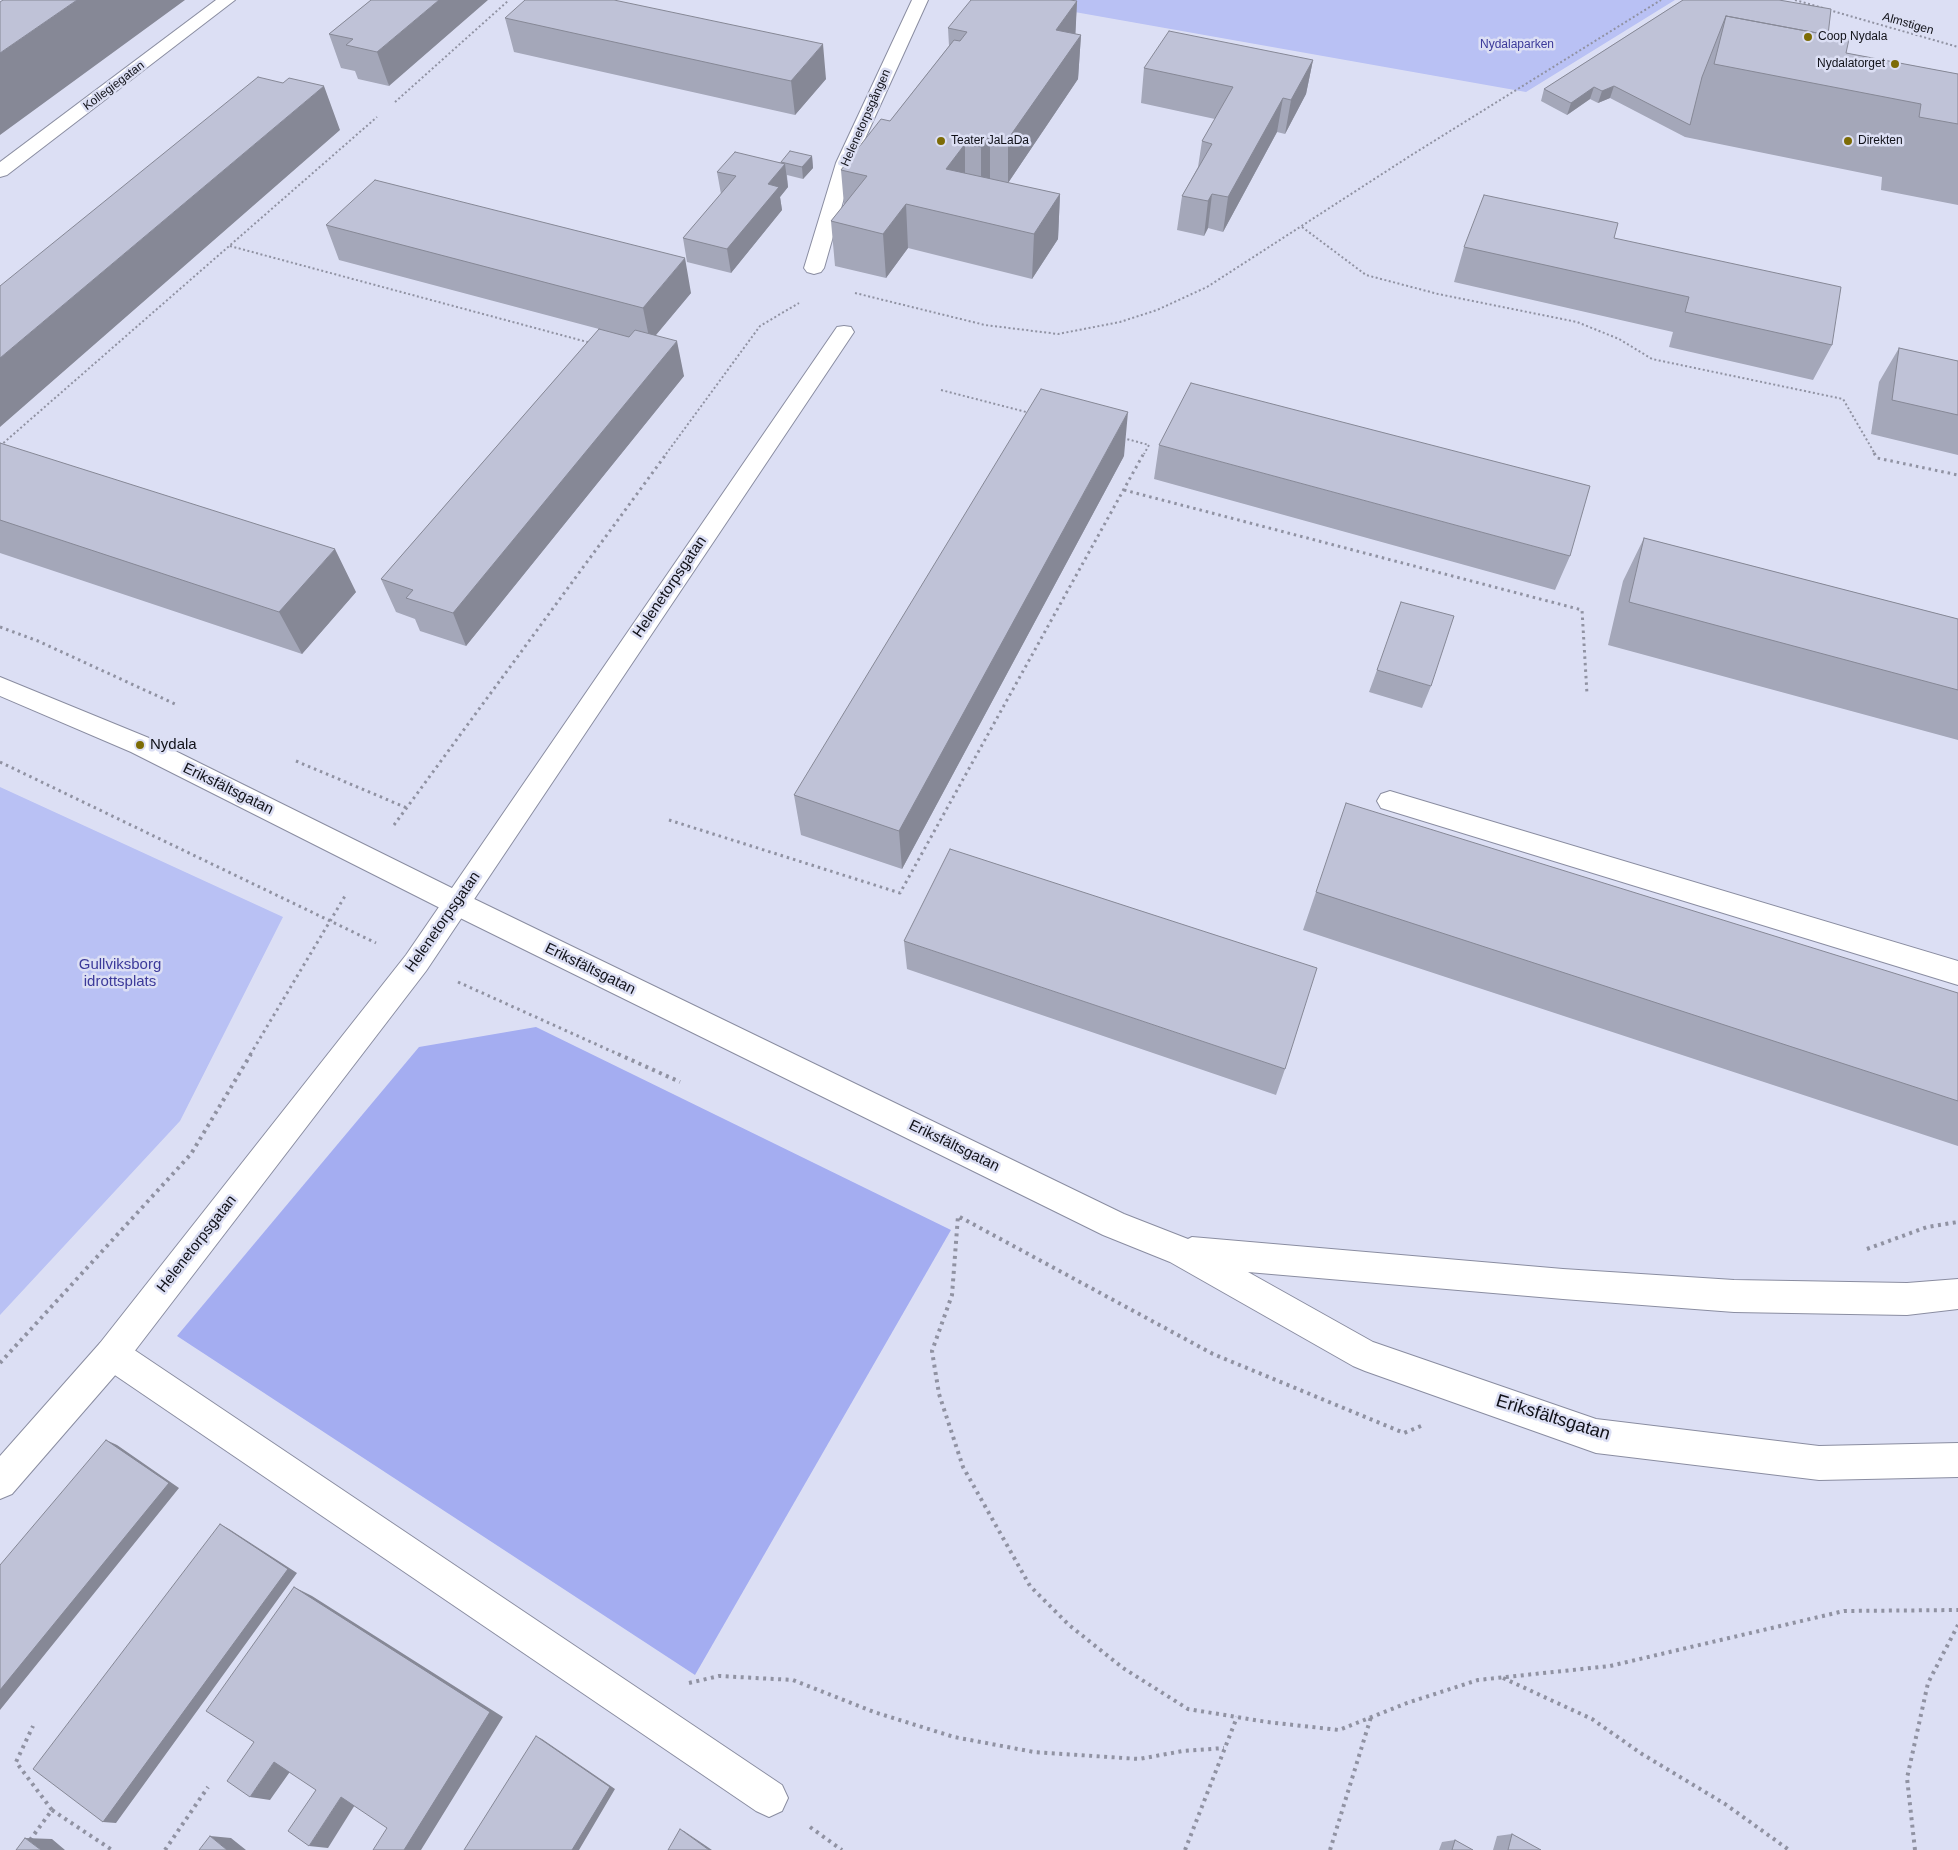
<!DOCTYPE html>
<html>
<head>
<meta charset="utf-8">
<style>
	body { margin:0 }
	canvas { display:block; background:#dcdff4 }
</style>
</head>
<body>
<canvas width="1958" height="1850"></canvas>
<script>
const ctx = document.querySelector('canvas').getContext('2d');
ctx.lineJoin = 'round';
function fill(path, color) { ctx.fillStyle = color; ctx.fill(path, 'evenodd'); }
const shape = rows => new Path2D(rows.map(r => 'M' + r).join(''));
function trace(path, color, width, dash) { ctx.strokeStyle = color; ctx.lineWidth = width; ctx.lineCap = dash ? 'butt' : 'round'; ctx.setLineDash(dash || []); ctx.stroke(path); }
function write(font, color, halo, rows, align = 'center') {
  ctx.font = font + ' Arial,sans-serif'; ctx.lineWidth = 5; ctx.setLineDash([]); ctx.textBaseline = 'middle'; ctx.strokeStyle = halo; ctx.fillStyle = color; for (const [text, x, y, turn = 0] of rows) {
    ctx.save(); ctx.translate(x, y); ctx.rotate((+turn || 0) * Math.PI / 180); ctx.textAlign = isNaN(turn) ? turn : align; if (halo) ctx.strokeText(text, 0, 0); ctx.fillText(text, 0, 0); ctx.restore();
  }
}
const green = shape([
	[1007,0,1675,0,1526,92],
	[0,787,283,917,180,1121,0,1315]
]);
const forest = shape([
	[536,1027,951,1230,695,1675,177,1336,419,1047]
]);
const pathFar2 = shape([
	[1795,0,1823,8],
	[1829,10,1958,47],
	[395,102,509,0],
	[1302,227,1366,275,1438,294,1577,322,1619,339,1652,359,1843,399,1875,454],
	[230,246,591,343],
	[855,293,985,325,1058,334,1120,322,1157,310,1207,287,1410,156,1661,0],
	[941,390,1030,413],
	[1123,438,1149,445,1144,454],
	[0,446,377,117],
	[666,454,760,326,799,303]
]);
const pathFar1 = shape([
	[1874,453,1877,458,1958,475],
	[1124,490,1582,610,1587,694],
	[0,627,38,641,175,704],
	[296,761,407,808],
	[0,762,376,943],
	[669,820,900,893,1144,453],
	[394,825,667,453],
	[458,982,620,1055],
	[250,1055,345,896]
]);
const path = shape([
	[618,1054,680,1082],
	[1867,1249,1927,1227,1958,1222],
	[0,1363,191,1154,251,1054],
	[1421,1426,1404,1433,1213,1354,958,1216,952,1295,932,1351,939,1394,963,1467,1030,1586,1069,1625,1123,1668,1188,1709,1267,1722,1339,1730,1407,1703,1478,1680,1610,1666,1844,1611,1958,1610],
	[1503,1678,1592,1719,1642,1754,1725,1804,1789,1850],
	[689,1683,719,1676,793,1680,874,1712,954,1737,1034,1752,1139,1759,1183,1751,1224,1748],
	[52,1810,112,1850],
	[810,1827,842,1850],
	[30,1840,52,1810,16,1762,33,1726],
	[165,1850,208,1787],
	[1185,1850,1237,1717],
	[1330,1850,1371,1717],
	[1915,1850,1907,1778,1928,1683,1958,1625]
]);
const lane = shape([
	[1390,791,1958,961,1958,985,1381,808,1377,801,1381,794,1390,791],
	[112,1338,124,1343,782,1785,788,1798,782,1811,769,1817,756,1811,100,1365,96,1354,100,1343,112,1338]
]);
const street = shape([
	[216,0,235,0,7,175,0,177,0,162,216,0],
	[912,0,928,0,854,163,824,268,821,272,814,274,807,272,804,268,836,163,912,0],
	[844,326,851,327,854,332,426,971,124,1365,12,1494,0,1499,0,1456,100,1343,406,955,837,327,844,326]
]);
const secondary = shape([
	[0,677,149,738,466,895,1124,1214,1188,1239,1192,1237,1563,1269,1734,1280,1907,1283,1958,1279,1958,1309,1907,1315,1734,1312,1563,1299,1248,1272,1373,1342,1596,1419,1819,1446,1958,1443,1958,1477,1819,1480,1596,1453,1365,1371,1353,1366,1170,1262,1103,1235,446,911,131,752,0,696,0,677]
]);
const wall = shape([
	[371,0,389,86,358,79,355,71,341,68,329,34],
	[1683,0,1828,35,1846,53,1958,74,1958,205,1881,190,1882,177,1685,137,1610,98,1598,103,1590,99,1567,115,1541,101,1544,89],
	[1077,1,1075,34,1081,35,1078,79,1008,183,1060,194,1058,239,1032,279,908,248,886,278,835,266,831,221,844,205,841,170,890,121,949,46,948,28],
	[505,18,826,79,795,115,514,52],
	[1313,60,1306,94,1285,134,1277,132,1223,232,1208,228,1204,236,1177,230,1182,196,1198,167,1202,141,1215,119,1141,103,1144,68],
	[812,156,813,168,803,179,787,175,788,187,780,197,782,210,731,273,687,262,683,238,721,194,717,172,781,162],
	[326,225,691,293,656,335,684,376,466,646,420,631,415,619,396,612,381,579,599,329,339,260],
	[1614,238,1832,345,1813,380,1669,347,1673,332,1454,282,1464,247],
	[1899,348,1958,361,1958,455,1871,434,1879,382],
	[0,443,356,592,302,654,0,553],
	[1159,445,1570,556,1555,590,1154,479],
	[1124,456,902,869,801,835,794,795],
	[1644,538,1958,619,1958,740,1608,645,1623,581],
	[1377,670,1431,686,1422,708,1369,692],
	[1316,892,1958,993,1958,1146,1303,930],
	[904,941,1285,1069,1276,1095,907,969],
	[1512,1834,1541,1850,1493,1850,1497,1836],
	[1455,1840,1473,1850,1439,1850,1442,1842]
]);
const shadedWall = shape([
	[77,0,185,0,0,135,0,53],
	[439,0,488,0,389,86,377,52],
	[1077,1,1075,44,1081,35,1078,79,1008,183,1008,139,1056,30],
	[823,44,826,79,795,115,791,81],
	[1313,60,1306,94,1285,134,1291,100],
	[324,86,340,130,0,427,0,358],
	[1614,86,1610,98,1598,103,1602,91],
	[1594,87,1590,99,1567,115,1571,103],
	[1283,98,1277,132,1223,232,1228,197],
	[990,135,990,179,981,192,981,147],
	[965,144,965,188,946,169],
	[812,156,813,168,803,179,802,167],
	[785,164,788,187,780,197,782,210,731,273,727,249,768,184],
	[1060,194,1058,239,1032,279,1034,234],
	[1212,194,1208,228,1204,236,1208,201],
	[906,204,908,248,886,278,883,234],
	[685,258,691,293,650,342,643,308],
	[677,341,684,376,466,646,453,613],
	[1128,412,1124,456,902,869,899,831],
	[335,549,356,592,302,654,279,612],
	[106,1440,117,1445,179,1488,0,1710,0,1690],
	[220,1524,229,1529,297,1573,116,1823,103,1822],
	[294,1587,312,1596,503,1717,421,1850,404,1850],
	[536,1736,542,1739,615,1789,579,1850,572,1850],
	[274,1762,294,1766,270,1800,250,1797],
	[341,1797,358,1800,328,1848,309,1846],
	[680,1829,684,1831,712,1850,709,1850],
	[210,1836,231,1838,246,1850,227,1850],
	[25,1838,52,1839,65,1850,41,1850]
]);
const building = shape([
	[3,0,77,0,0,53,0,2,3,0],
	[371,0,439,0,377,52,346,45,353,39,329,34,371,0],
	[525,0,614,0,823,44,791,81,505,18,525,0],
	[971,0,1070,0,1077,1,1056,30,1081,35,1008,139,990,135,981,147,965,144,946,169,1060,194,1034,234,906,204,883,234,831,221,867,176,841,170,881,119,890,121,954,40,960,41,967,32,948,28,971,0],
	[1683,0,1779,0,1831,9,1828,35,1726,16,1702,77,1690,125,1614,86,1602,91,1594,87,1571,103,1544,89,1683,0],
	[1726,16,1849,39,1846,53,1958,74,1958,124,1919,117,1921,104,1714,64,1726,16],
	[1169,31,1313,60,1291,100,1283,98,1228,197,1212,194,1208,201,1182,196,1212,144,1202,141,1233,87,1144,68,1169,31],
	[258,77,283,83,289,78,324,86,0,358,0,286,258,77],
	[790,151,812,156,802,167,781,162,790,151],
	[735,152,785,164,768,184,779,187,727,249,683,238,736,176,717,172,735,152],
	[375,180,685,258,643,308,326,225,375,180],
	[1484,195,1618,223,1614,238,1841,287,1832,345,1685,312,1689,297,1464,247,1484,195],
	[599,329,629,337,635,330,677,341,453,613,406,598,413,590,381,579,599,329],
	[1899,348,1958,361,1958,415,1892,400,1899,348],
	[1191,383,1590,486,1570,556,1159,445,1191,383],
	[1041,389,1128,412,899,831,794,795,1041,389],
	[0,443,335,549,279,612,0,520,0,443],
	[1644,538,1958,619,1958,690,1629,602,1644,538],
	[1401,602,1454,616,1431,686,1377,670,1401,602],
	[1346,803,1958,993,1958,1101,1316,892,1346,803],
	[950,849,1317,968,1285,1069,904,941,950,849],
	[106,1440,169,1483,0,1690,0,1565,106,1440],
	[220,1524,288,1569,103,1822,33,1769,220,1524],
	[294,1587,490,1712,404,1850,373,1850,387,1828,341,1797,309,1846,288,1831,316,1790,274,1762,250,1797,227,1781,254,1742,206,1711,294,1587],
	[536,1736,610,1787,572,1850,464,1850,536,1736],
	[680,1829,709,1850,668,1850,680,1829],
	[1512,1834,1541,1850,1508,1850,1512,1834],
	[210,1836,227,1850,199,1850,210,1836],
	[25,1838,41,1850,16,1850,25,1838],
	[1455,1840,1473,1850,1452,1850,1455,1840]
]);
const markers = [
	[1808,37,5,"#7d6c06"],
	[1895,64,5,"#7d6c06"],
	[941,141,5,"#7d6c06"],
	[1848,141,5,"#7d6c06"],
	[140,745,5,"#7d6c06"]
];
const farStreetnames = [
	["Almstigen",1908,24,16],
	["Kollegiegatan",114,86,-37],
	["Helenetorpsgången",866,118,-66]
];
const farPoinames = [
	["Coop Nydala",1818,37],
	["Nydalatorget",1885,64,"right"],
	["Teater JaLaDa",951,141],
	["Direkten",1858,141]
];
const farParknames = [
	["Nydalaparken",1517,45]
];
const streetNames = [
	["Helenetorpsgatan",670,587,-56],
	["Eriksfältsgatan",228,789,26],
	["Helenetorpsgatan",443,922,-55],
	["Eriksfältsgatan",590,969,26],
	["Eriksfältsgatan",954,1146,26],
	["Helenetorpsgatan",197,1244,-52]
];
const poiNames = [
	["Nydala",150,745]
];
const parkNames = [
	["Gullviksborg",120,965],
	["idrottsplats",120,982]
];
const nearStreetnames = [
	["Eriksfältsgatan",1553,1418,17]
];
fill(green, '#b9c1f4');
fill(forest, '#a4adf1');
trace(lane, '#8a8da1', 2);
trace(street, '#8a8da1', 2);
trace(secondary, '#8a8da1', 2);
trace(pathFar2, '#9092a2', 2, [2, 2.5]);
trace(pathFar1, '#9092a2', 3, [2.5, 4]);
trace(path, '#9092a2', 4, [3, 4.5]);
fill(lane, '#fff');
fill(street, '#fff');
fill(secondary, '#fff');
fill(wall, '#a4a7b9');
fill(shadedWall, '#868896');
fill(building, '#bfc2d7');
trace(building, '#868896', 1);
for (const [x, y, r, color] of markers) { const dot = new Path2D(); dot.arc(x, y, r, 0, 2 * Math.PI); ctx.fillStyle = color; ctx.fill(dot); trace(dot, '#dcdff4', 2); }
write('12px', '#101118', '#dcdff4', farStreetnames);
write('12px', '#101118', '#dcdff4', farPoinames, 'left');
write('12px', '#3c3a9a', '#dcdff4', farParknames);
write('15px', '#101118', '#dcdff4', streetNames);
write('15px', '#101118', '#dcdff4', poiNames, 'left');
write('15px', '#3c3a9a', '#dcdff4', parkNames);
write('18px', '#101118', '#dcdff4', nearStreetnames);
</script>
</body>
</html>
